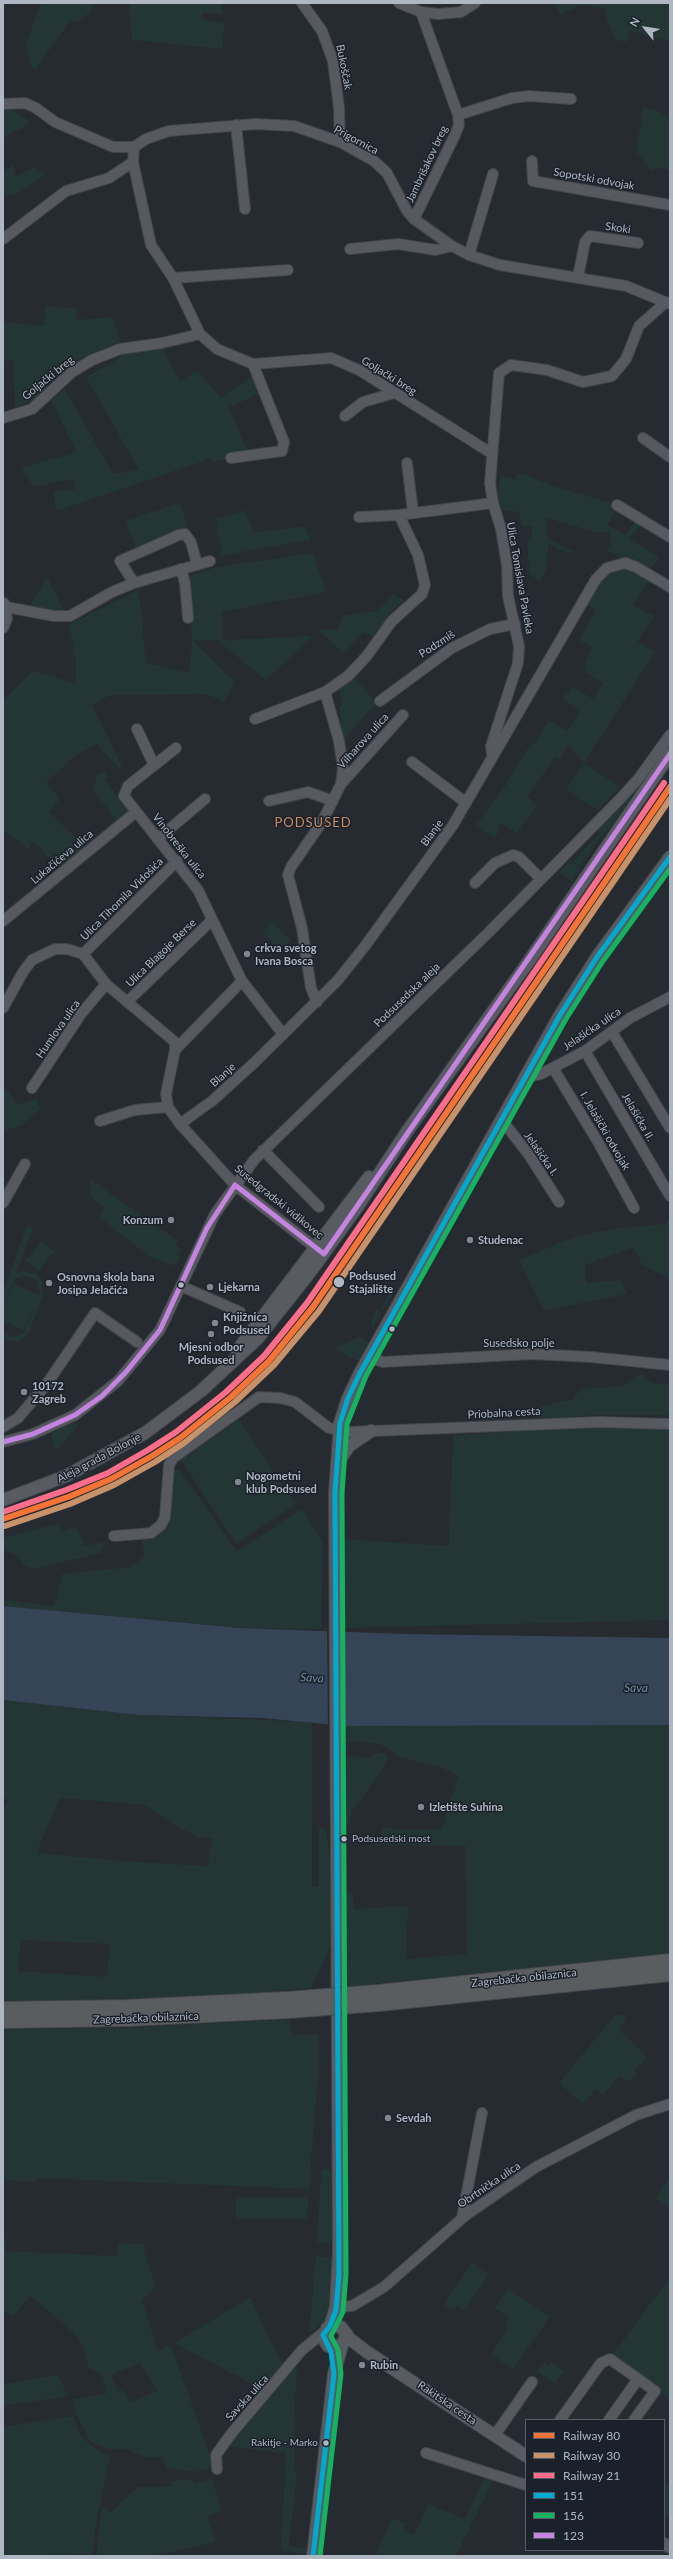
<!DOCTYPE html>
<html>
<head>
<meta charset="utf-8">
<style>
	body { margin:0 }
	#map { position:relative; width:673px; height:2559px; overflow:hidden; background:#262b31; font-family:Lato,sans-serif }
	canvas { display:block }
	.frame { position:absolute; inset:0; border:4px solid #afb7c3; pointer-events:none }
	.legend { position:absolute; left:525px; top:2419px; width:140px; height:132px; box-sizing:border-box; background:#1a212a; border:1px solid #565d67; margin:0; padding:5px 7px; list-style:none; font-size:12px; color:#afb7c3 }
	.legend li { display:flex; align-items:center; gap:8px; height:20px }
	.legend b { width:20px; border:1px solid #565d67 }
	.north { position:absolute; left:625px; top:8px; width:40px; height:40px; -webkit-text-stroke:3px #1a212a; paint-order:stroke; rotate:300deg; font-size:11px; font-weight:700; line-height:16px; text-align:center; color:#afb7c3 }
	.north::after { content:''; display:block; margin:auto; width:14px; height:18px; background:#afb7c3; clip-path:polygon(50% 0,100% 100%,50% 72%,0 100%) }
</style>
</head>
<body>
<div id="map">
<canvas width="673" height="2559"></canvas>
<div class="frame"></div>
<ul class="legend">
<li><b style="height:5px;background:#f57335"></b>Railway 80</li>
<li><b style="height:5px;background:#c7916a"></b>Railway 30</li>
<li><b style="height:5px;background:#fb6d88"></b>Railway 21</li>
<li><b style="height:5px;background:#00a9ce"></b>151</li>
<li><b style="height:5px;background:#13b361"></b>156</li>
<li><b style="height:5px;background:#c483df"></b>123</li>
</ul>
<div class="north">N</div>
</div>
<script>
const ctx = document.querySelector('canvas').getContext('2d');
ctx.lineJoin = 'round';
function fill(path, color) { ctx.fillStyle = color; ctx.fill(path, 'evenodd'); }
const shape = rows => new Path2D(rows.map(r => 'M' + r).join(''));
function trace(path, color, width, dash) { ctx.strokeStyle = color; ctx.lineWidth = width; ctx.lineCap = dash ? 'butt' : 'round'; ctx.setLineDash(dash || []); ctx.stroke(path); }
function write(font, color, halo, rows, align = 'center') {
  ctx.font = font + ' Lato,sans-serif'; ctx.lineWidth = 3; ctx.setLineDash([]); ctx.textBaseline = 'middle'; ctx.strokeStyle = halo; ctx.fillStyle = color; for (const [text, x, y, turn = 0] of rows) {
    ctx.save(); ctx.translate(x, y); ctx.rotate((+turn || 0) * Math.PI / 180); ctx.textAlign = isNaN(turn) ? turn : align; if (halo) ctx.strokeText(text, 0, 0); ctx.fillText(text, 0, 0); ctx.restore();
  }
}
const green = shape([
	[41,3,95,3,90,12,79,21,70,21,35,70,30,63,26,44],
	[129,3,221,3,222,14,202,13,203,19,224,24,223,49,132,40],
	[554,3,670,3,670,41,630,31,627,42,616,40,607,20,605,8,581,5,561,14],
	[643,108,656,110,670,118,670,171,659,167,652,171,636,151],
	[3,109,10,109,30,121,23,128,7,135,3,141],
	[13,163,15,177,35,167,45,175,19,193,3,196,3,173],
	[45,306,78,309,75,320,113,317,120,342,79,359,34,400,15,407,13,359,3,362,3,322,44,326],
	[161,346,180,381,198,371,221,398,252,377,261,393,229,407,247,450,226,454,226,459,213,462,212,458,57,511,53,492,76,489,73,479,34,487,21,468,76,452,51,400,65,389,113,474,139,470,86,377,116,361,127,350],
	[517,474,526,475,553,486,611,503,616,507,608,525,626,535,636,519,644,526,639,527,629,539,659,557,650,572,622,560,614,553,608,552,607,548,611,547,610,532,596,532,546,518,548,539,573,551,572,554,548,544,547,569,540,581,529,574,527,540,531,540,533,526,521,526,519,512,499,510,492,493,498,494,501,476,515,480],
	[180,503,188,528,136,547,125,521],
	[245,510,254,533,304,526,311,540,218,556,221,549,216,519],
	[313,553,326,592,222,612,222,640,313,636,266,680,217,640,193,641,235,682,224,701,204,694,110,695,92,705,122,766,119,769,97,744,77,754,46,783,60,799,49,812,85,847,58,868,33,841,28,849,3,829,3,701,33,671,76,683,76,660,68,625,139,590,146,663,189,673,192,641,187,576,217,567],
	[619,566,650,577,633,605,654,616,638,642,655,652,584,763,620,787,598,810,566,789,584,763,568,745,560,759,555,757,527,797,538,806,521,826,522,827,516,833,501,823,497,827,501,830,494,837,476,825,505,786,531,743,534,744,549,721,568,731,580,711,563,699,572,686,593,699,603,683,583,671,592,647,579,640,596,610,585,603,599,578],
	[47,577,65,612,52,612,29,607],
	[393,595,405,600,394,609,373,636,363,632,343,653,317,629,338,630,343,615,376,611],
	[355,678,376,703,343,740,339,707,343,703,339,690],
	[670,743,616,822,597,841,581,867,573,861,600,833,596,829],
	[105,771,109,777,105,780,128,811,116,820,92,788,97,781,94,777],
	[570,860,580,869,572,883,560,872],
	[272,921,291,940,279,950,262,931],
	[3,1090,7,1090,18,1105,36,1099,41,1108,22,1125,3,1131],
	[90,1179,178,1241,175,1245,181,1249,178,1256,180,1257,175,1266,150,1257,99,1217,105,1208,91,1197],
	[670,1218,670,1278,642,1265,634,1247,585,1265,586,1283,621,1280,627,1294,544,1311,519,1260,577,1236,611,1229,664,1224],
	[27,1226,33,1228,16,1273,25,1271,37,1275,42,1282,44,1293,29,1333,20,1341,8,1341,3,1338,3,1333,14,1337,24,1333,37,1301,24,1330,3,1321,3,1311,14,1284,39,1295,40,1293,36,1279,26,1276,16,1278,3,1308,3,1291],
	[42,1241,54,1251,39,1271,26,1261],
	[389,1287,396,1289,373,1328,371,1323,376,1309,381,1311,388,1293,384,1291],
	[361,1336,369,1343,359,1361,333,1349],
	[642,1372,651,1383,670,1385,670,1415,595,1415,544,1419,539,1414,541,1406,572,1400,581,1389,624,1386],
	[239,1420,296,1504,236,1544,181,1460],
	[72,1421,78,1426,56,1451,51,1434],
	[598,1425,670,1428,670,1620,343,1628,340,1539,449,1546,453,1436],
	[179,1469,237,1551,302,1509,323,1543,321,1629,240,1628,3,1606,3,1600,54,1606,62,1574,130,1567,145,1556,141,1538,156,1534,173,1471],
	[59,1523,63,1531,75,1527,79,1530,84,1546,105,1542,101,1553,33,1569,24,1565,17,1556,3,1548,3,1538],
	[3,1700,139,1715,312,1722,312,1886,319,1887,319,1827,326,1829,330,1861,330,1947,311,1988,210,1996,3,2002,3,1810,9,1800,3,1798],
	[60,1798,146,1805,176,1826,198,1837,213,1838,207,1866,121,1861,39,1853,39,1846],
	[21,1940,110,1944,107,1977,18,1971],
	[536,1724,670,1725,670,1954,341,1987,340,1893,353,1893,353,1909,408,1906,406,1959,467,1954,466,1846,371,1845,378,1841,383,1827,406,1830,442,1829,458,1776,440,1767,399,1757,382,1745,360,1741,346,1742,346,1726],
	[378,1753,384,1753,388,1757,380,1774,353,1810,344,1835,342,1756,370,1757],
	[621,2014,627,2018,618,2029,648,2057,634,2071,637,2074,629,2082,620,2076,603,2095,596,2089,583,2104,559,2083,615,2015],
	[290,2019,291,2035,318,2035,318,2073,309,2189,36,2178,35,2182,3,2180,3,2029,127,2028],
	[326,2168,331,2171,332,2241,328,2244,317,2242,321,2171],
	[668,2179,670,2180,670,2209,655,2198],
	[236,2197,309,2197,307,2219,236,2219],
	[3,2238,6,2238,6,2251,118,2256,118,2243,143,2244,155,2287,141,2301,144,2305,157,2350,171,2345,213,2464,209,2469,196,2472,167,2468,162,2457,148,2458,125,2449,108,2449,93,2443,89,2439,77,2416,72,2399,106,2394,102,2375,89,2368,83,2346,73,2332,31,2296,12,2316,3,2310],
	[140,2363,158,2391,130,2402,123,2390,118,2391,111,2375],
	[316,2256,330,2258,332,2262,328,2317,309,2335],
	[472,2263,489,2274,465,2310,457,2305,454,2310,443,2305],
	[670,2277,670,2399,611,2357],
	[508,2289,550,2317,513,2369,491,2354,509,2327,505,2324,509,2317,495,2308],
	[251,2297,268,2337,286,2368,266,2391,174,2343],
	[551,2362,564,2371,555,2384,537,2371,544,2363,548,2366],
	[294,2366,297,2366,294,2423,296,2481,289,2546,306,2549,306,2554,281,2551,286,2453,225,2446],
	[58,2375,68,2396,3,2406,3,2384],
	[73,2416,80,2435,93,2447,110,2456,97,2519,92,2554,3,2556,3,2427],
	[486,2475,494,2479,457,2554,461,2556,375,2556,392,2518,406,2524,403,2530,414,2535,429,2504,465,2519],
	[212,2478,221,2511,207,2516,216,2542,155,2556,96,2556,102,2508,105,2507,110,2513,138,2487,172,2486,173,2481,192,2479,194,2484],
	[664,2484,670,2484,670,2517,664,2514]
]);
const water = shape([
	[3,1606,240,1628,404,1634,670,1638,670,1725,346,1726,263,1718,139,1715,3,1700]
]);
const pier = shape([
	[327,1628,342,1628,342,1727,328,1726]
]);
const minor = shape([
	[302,3,322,31,333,61,339,108,340,142],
	[399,3,421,12,438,14,461,12,475,3],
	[421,12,458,115],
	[3,104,25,103,36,108,55,122,113,147,134,147,146,139,169,131,256,124,294,126,340,142,374,161,387,173,407,211,414,219,452,246,469,255,500,265,626,286,670,304],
	[236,125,245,209],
	[134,147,133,162,151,245,173,278,200,334,217,349,253,364,331,358,359,370,491,453],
	[532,161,533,181,670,205],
	[414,219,455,135,459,125,458,115,512,98,529,96,571,99],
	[3,239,66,191,109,178,133,162],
	[350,249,398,244,436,250,452,246],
	[469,255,493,174],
	[578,277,585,242,590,236,638,243],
	[173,278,288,270],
	[345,416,363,402,394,393],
	[3,418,32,409,72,372,92,360,120,349,162,343,200,334],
	[643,438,670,457],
	[231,458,282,451,284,442,253,364],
	[407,463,413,512],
	[617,505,670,537],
	[359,517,399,515,493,503],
	[181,569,185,583,188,618],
	[134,583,120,561,179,535,185,534,191,542,197,564],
	[6,607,54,616,70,616,112,592,134,583,210,561],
	[3,628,7,619,4,603],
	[380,701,452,648,490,629,515,624],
	[255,719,325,692,348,676,366,657,392,621,422,594,425,585,418,555,399,515],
	[137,729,154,765],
	[176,748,128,786,124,796,198,890,242,981,283,1034],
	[492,754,491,746,518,663,519,646,508,596,507,565,501,529,493,503,490,483,499,373,511,365,547,370,583,382,612,376,626,359,639,326,666,302],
	[412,762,465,802],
	[341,784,403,715],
	[269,801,308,792,333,801],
	[159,838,205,799],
	[475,883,495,863,513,855,519,857,541,879],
	[3,921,136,812],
	[83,954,177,861],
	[127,1002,212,920],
	[317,1002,311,988,302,928,288,875,291,867,322,822,341,784,343,768,339,741,325,692],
	[3,1008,23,972,32,960,55,949,67,949,83,954,106,984,175,1042,175,1050,166,1094,168,1107,180,1124,235,1185,321,1252],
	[612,1032,670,1128],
	[175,1050,242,981],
	[585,1051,670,1196],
	[553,1068,598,1142,634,1208],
	[527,1077,541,1074,585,1051,630,1018,670,997],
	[32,1088,81,1014,106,984],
	[502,1120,529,1155,559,1202],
	[100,1121,135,1110,168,1107],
	[180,1124,212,1101,254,1063,338,980,365,946,453,825,596,579,607,568,625,563,636,567,670,587],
	[263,1150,319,1207],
	[3,1203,25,1164],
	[181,1286,240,1312],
	[368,1357,383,1362,532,1354,591,1357,670,1365],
	[3,1427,18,1418,46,1385,95,1313,137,1342],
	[3,1442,33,1434,75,1415,118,1381,160,1330,215,1214,254,1160,489,932,620,799,639,778,670,735],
	[114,1536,151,1533,161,1525,165,1517,169,1465,173,1458,259,1397,280,1398,295,1402,329,1428,348,1432,600,1422,670,1424],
	[462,2218,482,2113],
	[336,2307,352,2306,384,2287,466,2215,536,2167,636,2115,670,2104],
	[560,2420,601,2363,610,2359,655,2391,634,2420],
	[609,2420,638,2379],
	[495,2435,532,2382],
	[426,2453,526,2485],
	[217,2469,216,2455,231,2434,302,2350,324,2332]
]);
const major = shape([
	[237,1351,369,1177],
	[337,1464,349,1446,371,1431],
	[3,1500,66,1476,145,1433,201,1391,258,1338,311,1271,358,1206,408,1130,529,961,670,754],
	[330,2326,336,2307,339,2251,335,1493,340,1423,348,1398,360,1373,560,1015,597,957,670,857],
	[346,2334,344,2342,338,2347,328,2346,324,2339,327,2328,333,2325,341,2327,350,2339,367,2352,526,2456],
	[664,2544,670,2547],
	[313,2556,334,2374,342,2345]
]);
const highway = shape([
	[378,1992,670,1961],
	[379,2004,670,1974],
	[3,2009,126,2007,287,1999],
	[3,2021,128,2019,288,2011]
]);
const highwayBridge = shape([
	[287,1999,378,1992],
	[288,2011,379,2004]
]);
const bus1 = shape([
	[313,2556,334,2374,331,2352,323,2335,330,2326,336,2310,339,2274,335,1493,340,1423,348,1398,360,1373,560,1015,597,957,670,857]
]);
const bus2 = shape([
	[320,2556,341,2374,338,2350,331,2336,343,2312,346,2274,342,1493,347,1424,366,1376,566,1019,603,961,670,869]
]);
const bus3 = shape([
	[235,1185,324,1254,670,754],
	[3,1442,33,1434,75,1415,102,1396,125,1373,160,1330,207,1228,235,1185]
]);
const rail1 = shape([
	[3,1519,68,1497,111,1479,152,1456,180,1438,231,1397,269,1361,313,1307,670,787]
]);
const rail2 = shape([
	[5,1526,70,1504,114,1485,155,1462,184,1443,235,1402,274,1365,319,1311,670,799]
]);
const rail3 = shape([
	[3,1512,66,1490,108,1473,148,1450,176,1432,226,1392,264,1356,307,1303,664,783]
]);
const markers = [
	[247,954,4,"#7f8690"],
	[171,1220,4,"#7f8690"],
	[470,1240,4,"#7f8690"],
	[339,1282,6,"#afb7c3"],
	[49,1283,4,"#7f8690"],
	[181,1285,3.5,"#afb7c3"],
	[210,1287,4,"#7f8690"],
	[215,1323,4,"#7f8690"],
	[392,1329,3.5,"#afb7c3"],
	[211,1334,4,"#7f8690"],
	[24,1392,4,"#7f8690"],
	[238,1482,4,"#7f8690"],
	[421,1807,4,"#7f8690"],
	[344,1839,3.5,"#afb7c3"],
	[388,2118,4,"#7f8690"],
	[362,2365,4,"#7f8690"],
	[326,2443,3.5,"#afb7c3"]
];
const busNames = [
	["Podsusedski most",352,1839],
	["Rakitje - Marko",318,2443,"right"]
];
const streetNames = [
	["Bukoščak",344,67,79],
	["Prigornica",356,140,28],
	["Jambrišakov breg",427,164,-65],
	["Sopotski odvojak",594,179,10],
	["Skoki",618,228,8],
	["Goljački breg",389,376,32],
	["Goljački breg",48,378,-39],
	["Ulica Tomislava Pavleka",520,578,80],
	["Podzmiš",437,644,-33],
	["Vilharova ulica",363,741,-48],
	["Blanje",432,833,-54],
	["Vinobreška ulica",179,846,52],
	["Lukačićeva ulica",62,857,-40],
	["Ulica Tihomila Vidošića",122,899,-45],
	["Ulica Blagoje Berse",161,953,-44],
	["Podsusedska aleja",407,995,-44],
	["Humlova ulica",58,1029,-55],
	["Jelašićka ulica",592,1029,-34],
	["Blanje",223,1075,-42],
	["Jelašićka II.",638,1117,60],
	["I. Jelašički odvojak",605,1131,60],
	["Jelašićka I.",541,1154,55],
	["Susedgradski vidikovec",279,1202,39],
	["Susedsko polje",519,1343],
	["Priobalna cesta",504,1413,-3],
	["Aleja grada Bolonje",99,1458,-28],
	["Zagrebačka obilaznica",524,1978,-6],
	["Zagrebačka obilaznica",146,2018,-2],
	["Obrtnička ulica",489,2185,-34],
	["Savska ulica",247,2398,-48],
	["Rakitska cesta",447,2403,34]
];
const poiNames = [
	["crkva svetog",255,948],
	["Ivana Bosca",255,961],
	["Konzum",163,1220,"right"],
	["Studenac",478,1240],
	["Osnovna škola bana",57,1277],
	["Josipa Jelačića",57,1290],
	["Ljekarna",218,1287],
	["Knjižnica",223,1317],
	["Podsused",223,1330],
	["Mjesni odbor",211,1347,"center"],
	["Podsused",211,1360,"center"],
	["10172",32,1386],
	["Zagreb",32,1399],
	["Nogometni",246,1476],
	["klub Podsused",246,1489],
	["Izletište Suhina",429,1807],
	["Sevdah",396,2118],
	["Rubin",370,2365]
];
const stopNames = [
	["Podsused",349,1276],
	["Stajalište",349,1289]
];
const waterNames = [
	["Sava",312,1678,3],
	["Sava",636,1688,1]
];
const quarterNames = [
	["PODSUSED",313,823]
];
fill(green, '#243536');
fill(water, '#354457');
fill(pier, '#262b31');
trace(minor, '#42464a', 12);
trace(major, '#43474e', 14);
trace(highway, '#42474d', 16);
trace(minor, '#56595f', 10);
trace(major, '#585b61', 12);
trace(highway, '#5a5d60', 14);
trace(highwayBridge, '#42474d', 16, []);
trace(highwayBridge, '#5a5d60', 14);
trace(bus1, '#00a9ce', 5);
trace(bus2, '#13b361', 5);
trace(bus3, '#c483df', 5);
trace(rail1, '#f57335', 6);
trace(rail2, '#c7916a', 6);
trace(rail3, '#fb6d88', 6);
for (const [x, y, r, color] of markers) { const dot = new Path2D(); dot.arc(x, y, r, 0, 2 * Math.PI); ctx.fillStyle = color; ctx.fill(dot); trace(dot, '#1a212a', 1.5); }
write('10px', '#afb7c3', '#1a212a', busNames, 'left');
write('11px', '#afb7c3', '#1a212a', streetNames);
write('bold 11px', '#afb7c3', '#1a212a', poiNames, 'left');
write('bold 11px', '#afb7c3', '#1a212a', stopNames, 'left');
write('italic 12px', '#7289a4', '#1a212a', waterNames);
ctx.letterSpacing = '1px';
write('13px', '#ca8d63', '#1a212a', quarterNames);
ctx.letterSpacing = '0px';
</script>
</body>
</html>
